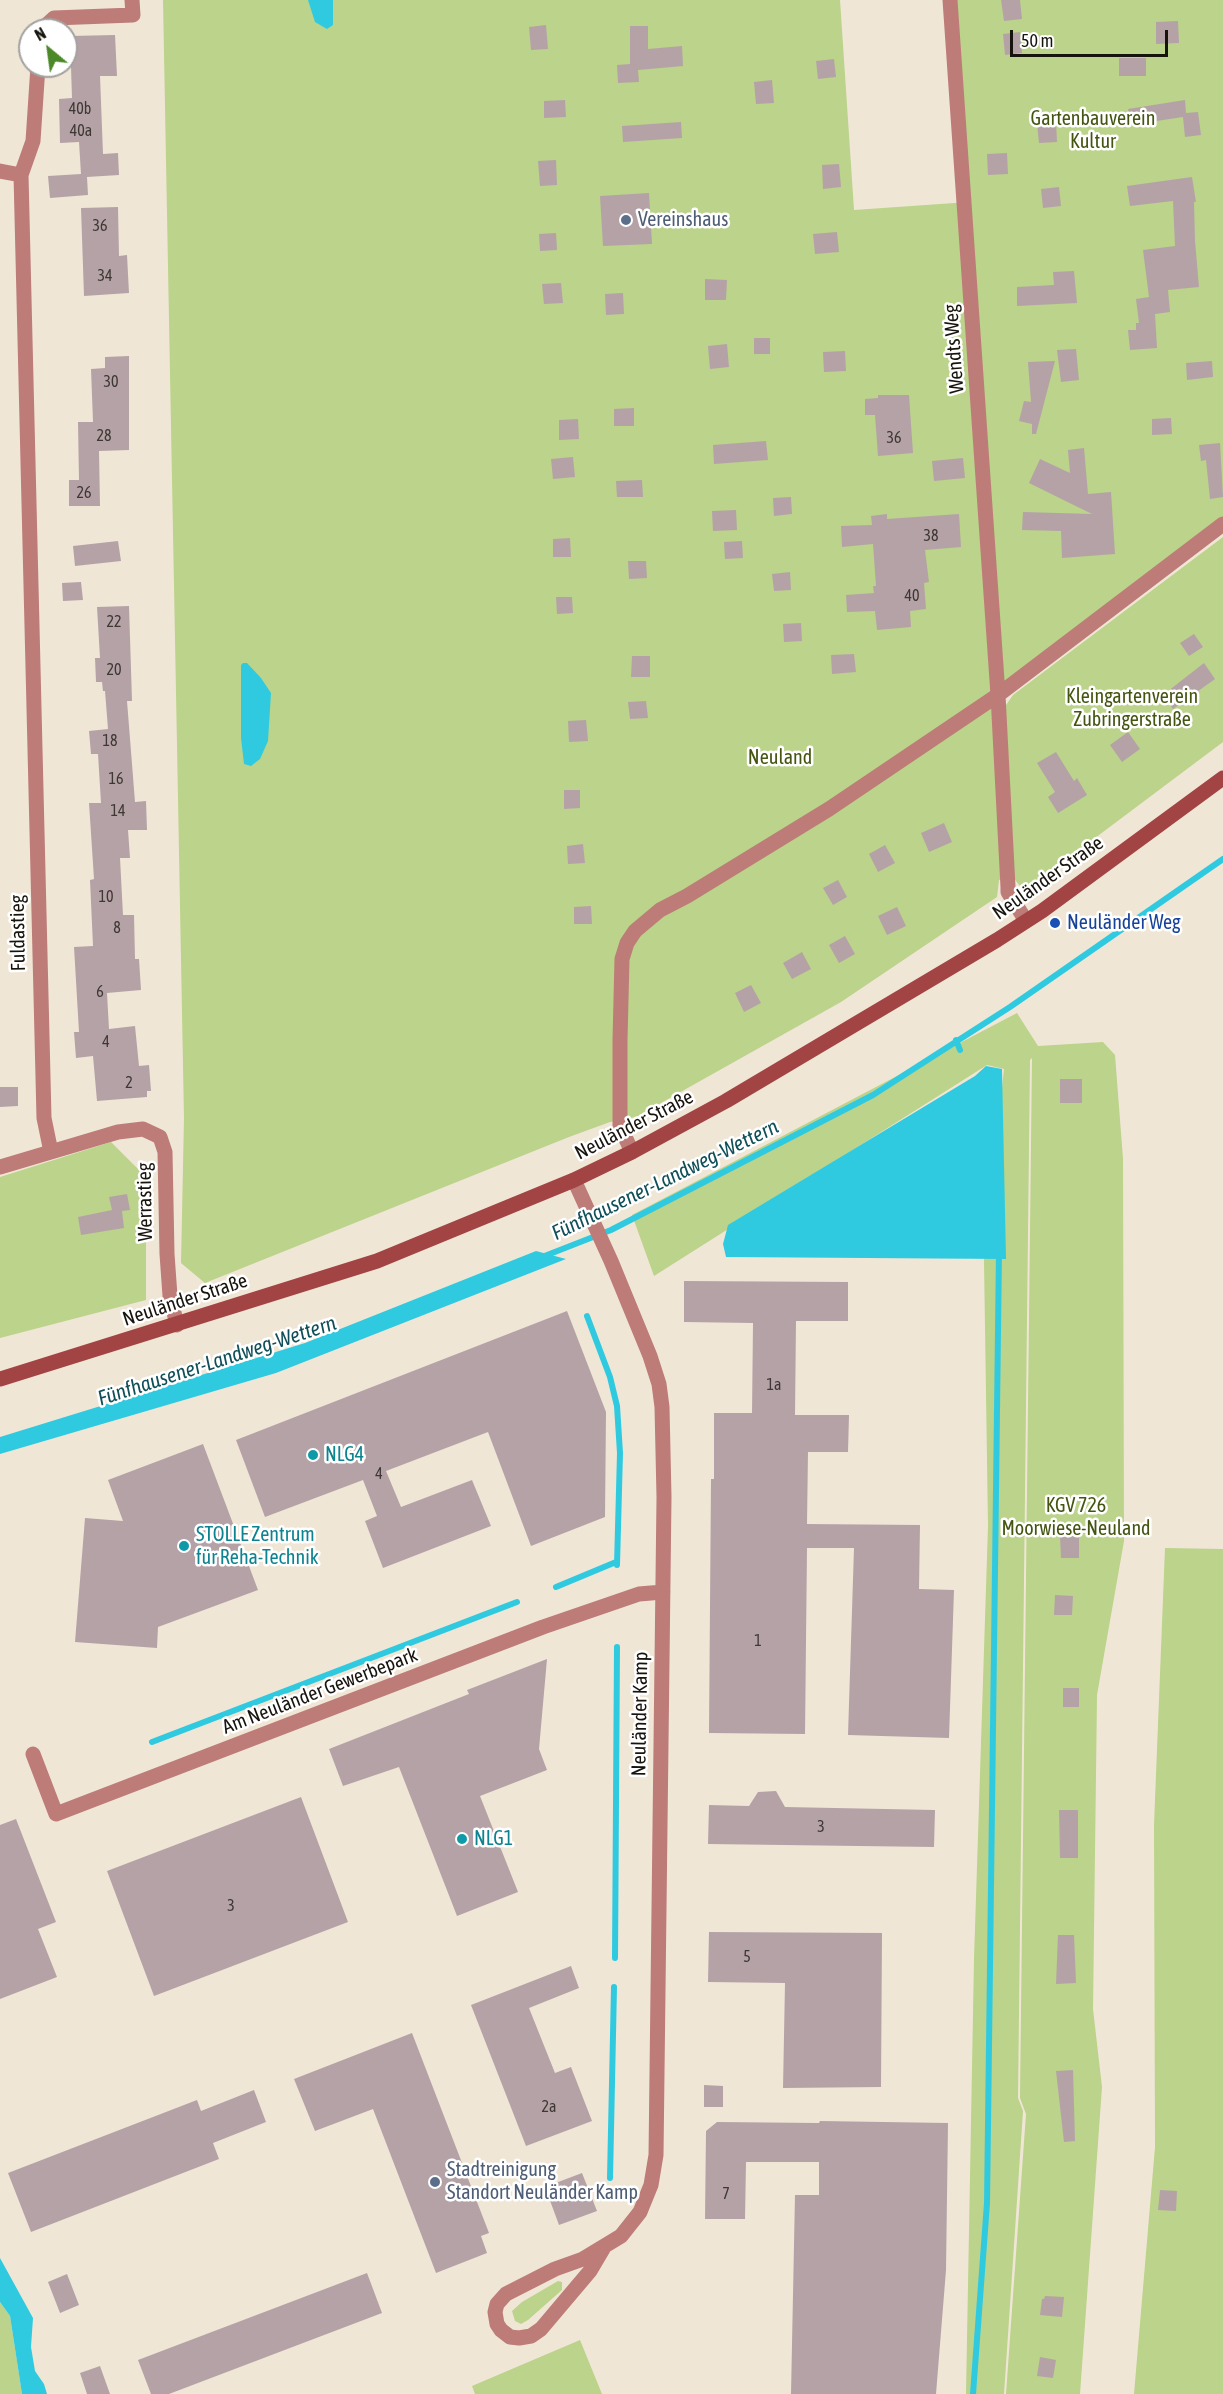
<!DOCTYPE html>
<html>
<head>
<meta charset="utf-8">
<style>
	body { margin:0 }
	#map { position:relative; width:1223px; height:2394px; overflow:hidden; background:#f0e6d6; font-family:"Asap Condensed",sans-serif }
	canvas { display:block }
	.north { position:absolute; left:18px; top:18px; width:60px; height:60px; box-sizing:border-box; background:#fff; border:2px solid #a2a19f; border-radius:50%; rotate:331deg; font-size:16px; font-weight:700; line-height:24px; text-align:center; color:#17140e }
	.north::after { content:''; display:block; margin:auto; width:21px; height:27px; background:#4a8828; clip-path:polygon(50% 0,100% 100%,50% 72%,0 100%) }
	.scale { position:absolute; left:1010px; top:30px; width:158px; height:27px; box-sizing:border-box; border:3px solid #17140e; border-top:0; padding-left:8px; font-size:18px; line-height:21px; white-space:nowrap; color:#17140e; -webkit-text-stroke:4px #fff; paint-order:stroke }
</style>
</head>
<body>
<div id="map">
<canvas width="1223" height="2394"></canvas>
<div class="north">N</div>
<div class="scale">50 m</div>
</div>
<script>
const ctx = document.querySelector('canvas').getContext('2d');
ctx.lineJoin = 'round';
function fill(path, color) { ctx.fillStyle = color; ctx.fill(path, 'evenodd'); }
const shape = rows => new Path2D(rows.map(r => 'M' + r).join(''));
function trace(path, color, width, dash) { ctx.strokeStyle = color; ctx.lineWidth = width; ctx.lineCap = dash ? 'butt' : 'round'; ctx.setLineDash(dash || []); ctx.stroke(path); }
function write(font, color, halo, rows, align = 'center') {
  ctx.font = font + ' "Asap Condensed",sans-serif'; ctx.lineWidth = 5; ctx.setLineDash([]); ctx.textBaseline = 'middle'; ctx.strokeStyle = halo; ctx.fillStyle = color; for (const [text, x, y, turn = 0] of rows) {
    ctx.save(); ctx.translate(x, y); ctx.rotate((+turn || 0) * Math.PI / 180); ctx.textAlign = isNaN(turn) ? turn : align; if (halo) ctx.strokeText(text, 0, 0); ctx.fillText(text, 0, 0); ctx.restore();
  }
}
const green = shape([
	[163,0,840,0,854,210,969,202,956,0,1223,0,1223,526,1002,691,1004,708,1013,695,1223,537,1223,742,1031,886,1025,889,1020,886,1012,876,999,880,997,897,841,1002,636,1117,610,1122,569,1137,205,1283,181,1263,184,1118],
	[1017,1013,1038,1046,1103,1042,1115,1055,1123,1159,1124,1541,1097,1695,1093,2009,1102,2087,1080,2394,1006,2394,1026,2114,1020,2098,1032,1058,1030,1060,1018,2098,1023,2111,1004,2394,966,2394,974,1959,988,1526,984,1261,1004,1069,987,1065,654,1276,632,1215],
	[111,1142,146,1177,146,1300,0,1338,0,1177],
	[1165,1548,1223,1549,1223,2394,1134,2394,1155,2147,1154,1825],
	[558,2281,562,2282,562,2290,528,2320,521,2324,515,2321,512,2311,522,2302],
	[0,2302,10,2316,22,2394,0,2394],
	[580,2340,602,2394,475,2394,472,2386]
]);
const water = shape([
	[308,0,333,0,333,25,327,29,315,22],
	[243,663,247,663,261,678,271,693,268,741,260,759,251,766,244,764,241,738,241,665],
	[986,1066,1002,1069,1006,1259,726,1257,723,1244,728,1225,975,1076],
	[536,1251,566,1259,276,1373,0,1454,0,1437,305,1343],
	[0,2258,33,2318,31,2347,35,2371,44,2384,47,2394,22,2394,10,2316,0,2302]
]);
const stream = shape([
	[956,1040,960,1050],
	[542,1257,611,1230,873,1095,1010,1007,1223,859],
	[587,1316,610,1377,617,1406,620,1453,617,1565],
	[556,1587,616,1562],
	[152,1742,517,1602],
	[615,1958,617,1647],
	[610,2178,614,1987],
	[973,2394,987,2203,999,1252]
]);
const building = shape([
	[1001,0,1020,0,1022,19,1004,21],
	[1178,21,1179,43,1156,44,1156,22],
	[546,25,548,49,531,50,529,27],
	[630,26,648,26,648,49,682,46,683,66,638,70,639,82,618,83,617,65,630,64],
	[1020,32,1022,53,1005,55,1003,34],
	[115,35,117,76,100,76,103,154,118,153,119,175,87,177,88,195,50,198,48,176,81,174,79,142,60,143,59,99,72,98,70,36],
	[1119,58,1146,58,1146,76,1119,76],
	[834,59,836,77,818,79,816,61],
	[772,80,774,103,756,104,754,82],
	[565,100,566,117,544,118,544,101],
	[1185,100,1186,113,1198,112,1201,135,1185,137,1183,117,1130,125,1128,109],
	[681,122,682,138,623,142,622,126],
	[1056,122,1057,142,1039,143,1037,123],
	[1007,153,1008,174,988,175,987,154],
	[556,160,557,185,540,186,538,161],
	[839,164,841,187,823,189,822,165],
	[1192,177,1196,202,1194,202,1195,241,1199,287,1168,290,1170,312,1155,314,1157,348,1130,350,1128,330,1136,330,1136,323,1139,323,1136,299,1149,297,1143,250,1175,246,1173,201,1130,206,1127,186],
	[1059,187,1061,206,1043,208,1041,189],
	[649,193,652,244,603,246,600,196],
	[118,207,119,256,127,255,129,293,84,296,81,208],
	[837,232,839,252,815,254,813,234],
	[556,233,557,250,540,251,539,234],
	[1074,271,1077,303,1017,306,1017,287,1054,285,1053,272],
	[705,279,727,280,726,300,705,300],
	[561,283,563,303,544,304,542,284],
	[623,293,624,314,606,315,605,294],
	[754,338,770,338,770,354,754,354],
	[727,344,729,367,710,369,708,346],
	[1076,349,1079,380,1061,382,1057,350],
	[845,351,846,371,824,372,823,352],
	[129,356,129,450,99,451,100,506,69,506,69,480,79,480,78,422,93,422,91,369,105,368,105,357],
	[1055,361,1036,434,1032,434,1032,424,1019,421,1024,401,1031,402,1028,362],
	[1212,361,1213,377,1187,380,1186,363],
	[878,395,909,395,913,453,878,456,875,415,865,415,865,399,878,398],
	[634,408,634,426,614,426,614,409],
	[1171,418,1172,434,1152,435,1152,419],
	[578,419,579,439,559,440,559,420],
	[766,441,768,460,714,464,713,445],
	[1220,443,1223,497,1210,499,1206,460,1201,461,1199,445],
	[1084,448,1088,494,1111,492,1115,554,1062,558,1061,531,1022,530,1023,512,1092,514,1029,483,1040,459,1070,473,1068,450],
	[573,457,575,477,553,479,551,459],
	[963,458,965,478,934,481,932,461],
	[642,480,643,497,617,497,616,481],
	[791,497,792,514,774,516,773,498],
	[736,510,737,530,713,531,712,511],
	[887,514,887,519,959,514,961,547,925,550,929,582,924,583,926,609,910,611,911,627,877,630,875,611,847,612,846,595,874,593,873,586,876,586,873,544,842,547,841,526,872,525,871,516],
	[570,538,571,557,553,557,553,539],
	[118,541,121,561,75,566,73,546],
	[742,541,743,558,725,559,724,542],
	[628,561,646,561,647,578,629,579],
	[790,572,791,590,774,591,772,574],
	[81,582,83,600,63,601,62,583],
	[556,597,572,597,573,613,557,614],
	[129,606,132,701,127,701,132,764,135,802,146,801,147,830,128,830,130,858,120,858,123,915,134,915,135,959,139,959,141,990,107,993,109,1029,135,1026,139,1066,149,1065,151,1091,147,1091,147,1097,97,1101,93,1056,76,1058,74,1032,79,1032,74,947,93,946,90,880,94,879,89,803,101,803,98,754,91,754,89,731,108,729,105,691,103,691,102,682,96,682,95,658,100,658,97,607],
	[801,623,802,641,784,642,783,624],
	[1194,634,1203,647,1189,656,1180,643],
	[854,654,856,672,832,674,831,655],
	[632,656,650,656,650,677,631,677],
	[1204,663,1215,679,1173,709,1163,695],
	[646,701,648,718,630,719,628,702],
	[586,720,588,741,569,742,568,721],
	[1128,732,1140,749,1122,762,1110,745],
	[1056,752,1074,781,1077,778,1087,795,1058,813,1048,797,1055,792,1037,763],
	[564,790,580,790,580,808,564,809],
	[944,823,952,842,929,852,921,833],
	[583,844,585,863,568,864,567,846],
	[885,845,895,863,878,872,869,854],
	[838,880,847,897,833,905,823,888],
	[591,906,592,924,574,924,574,907],
	[897,907,906,926,887,935,878,916],
	[845,936,855,954,839,963,829,945],
	[802,952,811,969,792,979,783,963],
	[751,985,761,1003,744,1012,735,993],
	[1060,1079,1082,1079,1082,1103,1060,1103],
	[0,1087,18,1087,18,1106,0,1107],
	[127,1194,130,1210,122,1211,124,1228,81,1235,78,1217,112,1210,109,1197],
	[684,1281,848,1282,848,1321,796,1321,795,1415,849,1415,848,1452,808,1452,807,1524,920,1525,919,1589,954,1590,949,1738,848,1735,854,1548,807,1548,805,1734,709,1733,711,1479,714,1479,714,1413,752,1413,753,1323,684,1322],
	[567,1311,606,1412,605,1517,531,1546,488,1432,386,1471,401,1507,472,1480,491,1526,383,1568,365,1521,377,1516,363,1480,265,1517,236,1440],
	[203,1444,258,1590,158,1627,157,1648,75,1642,85,1518,123,1521,108,1480],
	[1060,1536,1079,1536,1079,1558,1061,1558],
	[1055,1595,1073,1596,1072,1615,1054,1615],
	[547,1659,539,1749,547,1770,480,1796,518,1892,457,1916,399,1767,343,1786,329,1749,469,1694,467,1690],
	[1063,1688,1079,1688,1079,1707,1063,1707],
	[776,1791,785,1807,935,1810,934,1847,708,1844,709,1805,749,1806,758,1792],
	[301,1797,348,1922,154,1996,107,1871],
	[1059,1810,1078,1810,1078,1858,1060,1858],
	[16,1819,56,1922,38,1929,57,1977,0,1999,0,1825],
	[709,1932,882,1933,881,2087,783,2088,785,1983,708,1982],
	[1058,1935,1074,1935,1076,1983,1056,1984],
	[571,1966,579,1988,529,2008,555,2073,571,2067,592,2121,526,2146,471,2005],
	[412,2033,489,2233,481,2236,487,2253,436,2273,373,2109,315,2131,294,2079],
	[1073,2070,1075,2141,1064,2142,1056,2071],
	[704,2085,723,2086,723,2107,704,2107],
	[254,2090,266,2122,213,2143,219,2159,31,2232,8,2173,197,2100,201,2111],
	[820,2121,948,2123,946,2270,936,2394,791,2394,795,2195,819,2195,819,2162,746,2162,745,2219,705,2219,706,2131,717,2122,819,2123],
	[582,2173,597,2211,559,2225,545,2187],
	[1160,2190,1177,2191,1176,2211,1158,2210],
	[367,2273,382,2313,169,2394,151,2394,138,2360],
	[67,2274,79,2305,60,2313,48,2282],
	[1045,2296,1064,2297,1062,2317,1040,2315,1042,2299,1044,2299],
	[1040,2357,1056,2360,1053,2378,1037,2376],
	[100,2366,110,2394,87,2394,80,2373]
]);
const street = shape([
	[950,0,998,695,1008,887,1008,892,1026,921],
	[41,30,54,18,133,15,132,0],
	[38,66,33,141,21,175,44,1118,51,1152],
	[0,171,21,175],
	[632,1152,620,1126,620,1040,622,959,627,943,635,931,660,910,687,896,829,809,998,695,1223,524],
	[0,1167,118,1132,143,1129,160,1137,165,1152,167,1254,170,1296,177,1325],
	[574,1180,611,1261,650,1356,659,1384,662,1407,664,1497,656,2155,651,2185,640,2212,621,2236,583,2259,555,2269,506,2294,497,2304,495,2312,497,2324,501,2330,510,2337,519,2338,531,2336,541,2329,590,2271,603,2249],
	[33,1754,56,1814,543,1627,639,1594,663,1592]
]);
const secondary = shape([
	[0,1379,377,1261,574,1180,632,1152,726,1101,997,940,1042,911,1223,778]
]);
const markers = [
	[626,220,6,"#5c6f8a"],
	[1055,923,6,"#1a4fb4"],
	[313,1455,6,"#0f9aa8"],
	[184,1546,6,"#0f9aa8"],
	[462,1839,6,"#0f9aa8"],
	[435,2182,6,"#5c6f8a"]
];
const numberNames = [
	["40b",80,109],
	["40a",81,131],
	["36",100,226],
	["34",105,276],
	["30",111,382],
	["28",104,436],
	["36",894,438],
	["26",84,493],
	["38",931,536],
	["40",912,596],
	["22",114,622],
	["20",114,670],
	["18",110,741],
	["16",116,779],
	["14",118,811],
	["10",106,897],
	["8",117,928],
	["6",100,992],
	["4",106,1042],
	["2",129,1083],
	["1a",774,1385],
	["4",379,1474],
	["1",758,1641],
	["3",821,1827],
	["3",231,1906],
	["5",747,1957],
	["2a",549,2107],
	["7",726,2194]
];
const parkNames = [
	["Gartenbauverein",1093,119],
	["Kultur",1093,142],
	["Kleingartenverein",1132,697],
	["Zubringerstraße",1132,720],
	["Neuland",780,758],
	["KGV 726",1076,1506],
	["Moorwiese-Neuland",1076,1529]
];
const serviceNames = [
	["Vereinshaus",638,220],
	["Stadtreinigung",447,2170],
	["Standort Neuländer Kamp",447,2193]
];
const streetNames = [
	["Wendts Weg",954,349,-94],
	["Neuländer Straße",1048,878,-35],
	["Fuldastieg",18,933,-91],
	["Neuländer Straße",634,1125,-27],
	["Werrastieg",145,1202,-91],
	["Neuländer Straße",185,1300,-18],
	["Am Neuländer Gewerbepark",320,1691,-21],
	["Neuländer Kamp",640,1714,-89]
];
const transitNames = [
	["Neuländer Weg",1067,923]
];
const cultureNames = [
	["NLG4",325,1455],
	["STOLLE Zentrum",196,1535],
	["für Reha-Technik",196,1558],
	["NLG1",474,1839]
];
const waterNames = [
	["Fünfhausener-Landweg-Wettern",665,1180,-26],
	["Fünfhausener-Landweg-Wettern",217,1361,-18]
];
fill(green, '#bbd38a');
fill(water, '#30cae0');
trace(stream, '#30cae0', 6);
fill(building, '#b5a2a7');
trace(street, '#bd7c78', 15);
trace(secondary, '#a24444', 15);
for (const [x, y, r, color] of markers) { const dot = new Path2D(); dot.arc(x, y, r, 0, 2 * Math.PI); ctx.fillStyle = color; ctx.fill(dot); trace(dot, '#fff', 2); }
write('16px', '#3e3834', null, numberNames);
write('20px', '#445512', '#fff', parkNames);
write('20px', '#4e5e75', '#fff', serviceNames, 'left');
write('20px', '#17140e', '#fff', streetNames);
write('20px', '#164399', '#fff', transitNames, 'left');
write('20px', '#0d838f', '#fff', cultureNames, 'left');
write('italic 21px', '#104f58', '#fff', waterNames);
</script>
</body>
</html>
